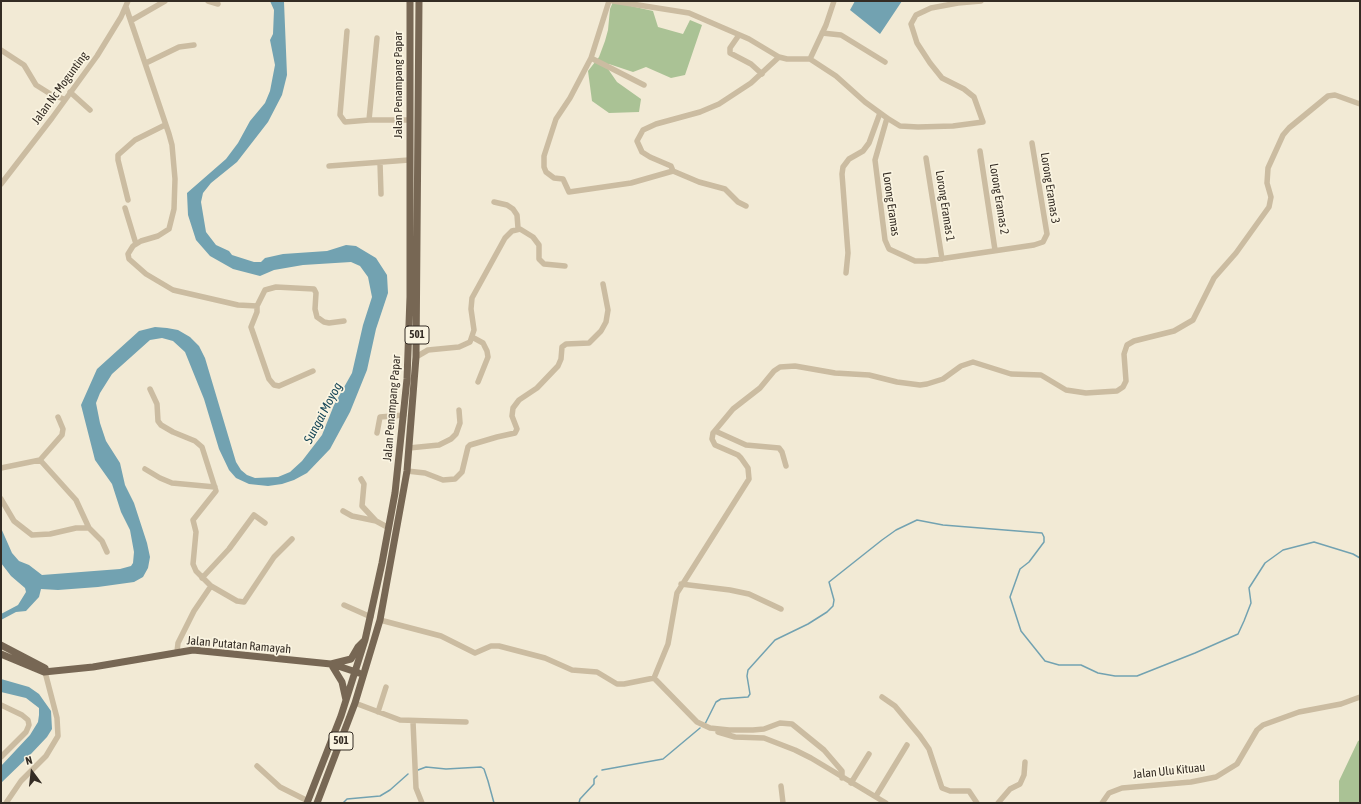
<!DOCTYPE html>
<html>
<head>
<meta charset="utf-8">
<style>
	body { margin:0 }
	#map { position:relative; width:1361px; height:804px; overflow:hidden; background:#f2ead5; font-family:"Asap Condensed",sans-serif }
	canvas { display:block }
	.frame { position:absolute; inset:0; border:2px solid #342c24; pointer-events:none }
	.north { position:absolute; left:12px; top:752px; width:40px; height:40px; -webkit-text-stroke:3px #faf4e1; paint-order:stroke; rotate:345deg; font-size:11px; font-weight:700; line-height:16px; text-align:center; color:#342c24 }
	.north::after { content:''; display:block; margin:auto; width:14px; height:18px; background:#342c24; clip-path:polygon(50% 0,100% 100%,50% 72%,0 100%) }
</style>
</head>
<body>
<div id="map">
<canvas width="1361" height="804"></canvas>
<div class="frame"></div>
<div class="north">N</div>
</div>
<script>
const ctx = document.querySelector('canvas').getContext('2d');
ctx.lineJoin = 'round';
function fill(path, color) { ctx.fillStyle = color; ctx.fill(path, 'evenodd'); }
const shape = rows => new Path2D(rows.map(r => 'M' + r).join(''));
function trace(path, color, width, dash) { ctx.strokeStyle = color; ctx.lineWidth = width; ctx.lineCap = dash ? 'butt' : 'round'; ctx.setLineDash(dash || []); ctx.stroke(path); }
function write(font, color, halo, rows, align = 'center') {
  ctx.font = font + ' "Asap Condensed",sans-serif'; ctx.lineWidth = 3.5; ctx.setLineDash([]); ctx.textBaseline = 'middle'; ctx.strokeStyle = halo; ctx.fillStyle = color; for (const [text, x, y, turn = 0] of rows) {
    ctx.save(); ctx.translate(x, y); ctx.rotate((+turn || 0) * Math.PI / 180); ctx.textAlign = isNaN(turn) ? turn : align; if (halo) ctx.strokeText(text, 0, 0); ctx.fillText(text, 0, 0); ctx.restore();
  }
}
const green = shape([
	[613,2,653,11,658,27,683,34,690,20,702,25,685,75,671,78,646,67,633,72,609,64,608,69,617,82,641,99,639,112,609,113,592,101,588,71,599,57,605,41,608,30,610,9],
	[1360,740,1360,803,1339,803,1339,781,1358,741]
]);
const water = shape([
	[270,1,284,2,287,75,282,95,268,122,237,162,211,183,203,193,201,202,206,232,216,245,229,251,232,255,254,262,261,262,265,258,283,254,327,251,346,245,356,246,376,258,387,275,388,293,376,329,367,370,350,412,330,449,307,473,294,480,282,484,268,486,249,484,236,478,229,470,219,449,204,399,185,352,173,341,162,338,150,340,112,374,100,393,96,403,100,423,106,441,120,463,125,485,134,503,147,543,150,557,148,568,143,577,134,582,98,587,58,590,41,589,39,597,26,611,16,612,1,620,1,614,18,605,26,592,25,588,11,576,1,563,1,528,12,553,19,561,29,565,42,575,120,569,131,566,133,563,134,552,130,530,121,512,112,484,95,460,81,405,97,369,139,331,155,327,167,328,178,330,190,337,199,346,205,358,236,462,241,470,247,475,255,478,278,477,290,472,302,461,322,435,334,405,352,373,363,325,372,297,368,277,360,266,351,262,303,265,274,270,260,276,233,269,210,256,196,240,188,215,187,193,226,159,238,143,250,121,265,103,270,91,275,65,270,40,273,34,274,10],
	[855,1,902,1,880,34,850,10],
	[1,679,29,687,39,694,51,711,52,729,47,737,30,755,1,783,1,766,30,735,38,722,39,715,39,708,26,698,1,692]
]);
const stream = shape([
	[705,724,716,702,721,699,748,697,750,694,747,676,748,670,775,640,808,624,827,612,833,606,834,600,829,582,882,540,896,530,917,520,943,525,1042,533,1044,537,1044,542,1029,562,1020,569,1010,597,1021,631,1045,661,1059,665,1081,665,1098,673,1115,676,1137,676,1195,653,1238,634,1244,621,1251,603,1249,588,1265,563,1283,550,1314,542,1353,554,1360,558],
	[418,770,426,767,446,769,481,767,484,769,488,781,494,803],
	[602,770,663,759,700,728],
	[343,803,347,799,380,796,390,790,408,774],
	[579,803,580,799,594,784,594,779,597,776]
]);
const minor = shape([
	[208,1,218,4],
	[609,1,591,58,570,98,556,119,544,156,544,167,546,172,554,178,563,179,569,192,631,183,673,171,671,166,650,157,642,152,637,141,643,130,656,124,700,112,719,104,751,83,779,57],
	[613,1,689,13,749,39,779,57,787,59,810,59,836,76,865,102,887,118,900,126,918,127,953,126,983,122,974,97,964,89,942,78,930,63,917,43,911,24,916,15,931,8,958,3,981,1],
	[126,7,169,134,172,145,175,179,174,209,169,229,158,236,141,241,133,246,128,254,129,259,146,274,173,290,238,305,257,306],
	[132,20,165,1],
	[347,31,340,115,345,122,369,120],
	[822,33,841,35,885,62],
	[739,35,730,48,730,53,751,64,762,74],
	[377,38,369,120,409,120],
	[1,50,24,65,36,85,52,95,64,99],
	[591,58,644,85],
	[810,59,826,25,834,1],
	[146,63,179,47,194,45],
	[70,92,90,110],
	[887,118,875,160,885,240,889,249,915,261,926,261,1034,245,1043,242,1047,234,1032,143],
	[980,151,995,250],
	[926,158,942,259],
	[380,163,381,194],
	[329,166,409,160],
	[673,171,699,182,725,189,738,202,746,206],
	[1,184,52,118,97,56,121,17,128,1],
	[128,200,118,160,118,155,135,140,165,125],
	[494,202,507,205,513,209,517,215,518,228],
	[125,208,136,244],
	[846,273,848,253,842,174,843,167,849,159,863,151,869,143,880,113],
	[472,337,483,343,487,351,488,357,478,382],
	[416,357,428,350,459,347,470,342,474,330,471,309,472,298,505,238,512,231,520,229,533,237,539,245,539,259,544,264,565,266],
	[313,371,279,386,274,385,269,379,251,327,257,312,257,306,265,290,276,287,314,289,316,293,315,309,317,317,324,322,329,323,344,321],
	[150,389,157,404,158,421,161,425,173,432,195,441,202,447,216,491,193,520,196,532,193,564,196,571,211,586,194,611,178,643,177,652],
	[715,431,746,445,779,448,782,452,786,466],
	[377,433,380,417,404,415],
	[409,448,439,445,451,439,456,434,460,423,459,410],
	[40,460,76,500,89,528,102,541,107,552],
	[1,468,40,460,62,435,63,429,58,417],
	[145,469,160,478,172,483,215,487],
	[407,471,425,473,443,480,455,479,462,472,468,447,470,445,497,437,515,433,517,429,512,416,513,408,519,400,537,388,558,366,561,359,562,347,566,344,589,343,601,331,606,322,608,310,603,284],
	[361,479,364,484,362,506,376,521,389,528],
	[1,499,14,521,32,535,50,534,76,528,89,528],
	[343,511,352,516,376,521],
	[202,578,229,549,254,515,265,523],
	[681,584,730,590,749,594,781,609],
	[211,586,237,601,244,602,274,557,292,539],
	[344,605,371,617],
	[380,620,441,636,475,653,491,646,499,646,545,658,572,670,597,672,617,684,624,684,654,678,697,722,710,728,729,730,753,730,764,729,780,723,792,724,824,750,842,771,842,778],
	[654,678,668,644,677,593,749,479,748,468,741,458,738,455,715,445,712,439,713,433,733,409,760,388,774,371,780,367,795,366,835,373,869,375,897,382,920,385,927,384,943,379,961,366,973,362,1011,374,1041,375,1066,390,1086,393,1117,391,1123,387,1126,381,1124,354,1127,345,1134,341,1174,331,1193,320,1214,278,1236,253,1269,207,1271,197,1267,183,1268,168,1283,135,1289,128,1328,96,1335,95,1360,104],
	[882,697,895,706,920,736,929,749,942,788,950,791,969,791,977,803],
	[355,703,400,720,466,722],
	[1,705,22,715,28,720,29,725,26,732,1,757],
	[378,712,386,687],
	[413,722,416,788,422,803],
	[718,732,735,737,764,738,795,750,811,758,886,803],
	[257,766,280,787,308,801],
	[851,783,869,754],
	[781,786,783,803],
	[876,796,907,745],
	[6,803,21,781,46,756,58,736,57,718,44,668],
	[998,803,1010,789,1020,784,1024,775,1025,762],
	[1102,803,1109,793,1122,788,1191,782,1216,777,1237,764,1257,730,1263,725,1299,712,1341,704,1360,697]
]);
const major = shape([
	[1,645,45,668],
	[1,654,44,672,93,667,193,650,331,664,351,659,358,647,364,641],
	[331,664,342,682,346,700],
	[335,665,359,673],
	[307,803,341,716,365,640,382,563,395,493,407,379,410,297,410,1],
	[317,803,355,703,380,620,407,471,416,357,419,1]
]);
const shields = [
	[417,335,24],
	[341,741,24]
];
const shieldNames = [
	["501",417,335],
	["501",341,741]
];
const streetNames = [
	["Jalan Penampang Papar",398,85,-90],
	["Jalan Nc Mogunting",60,88,-54],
	["Lorong Eramas 3",1050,188,81],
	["Lorong Eramas 2",999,199,81],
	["Lorong Eramas",891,204,82],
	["Lorong Eramas 1",945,206,81],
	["Jalan Penampang Papar",392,408,-85],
	["Jalan Putatan Ramayah",239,645,5],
	["Jalan Ulu Kituau",1169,771,-6]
];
const waterNames = [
	["Sungai Moyog",323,413,-62]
];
fill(green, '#aac295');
fill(water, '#72a2b1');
trace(stream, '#72a2b1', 1.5);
trace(minor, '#cbbca1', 5.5);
trace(major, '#776754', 7);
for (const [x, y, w] of shields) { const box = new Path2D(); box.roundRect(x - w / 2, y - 9, w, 18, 3); ctx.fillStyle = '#faf4e1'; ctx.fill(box); trace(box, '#342c24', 1); }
write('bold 11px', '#342c24', null, shieldNames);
write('12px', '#342c24', '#faf4e1', streetNames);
write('italic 13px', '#174758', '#faf4e1', waterNames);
</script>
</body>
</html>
